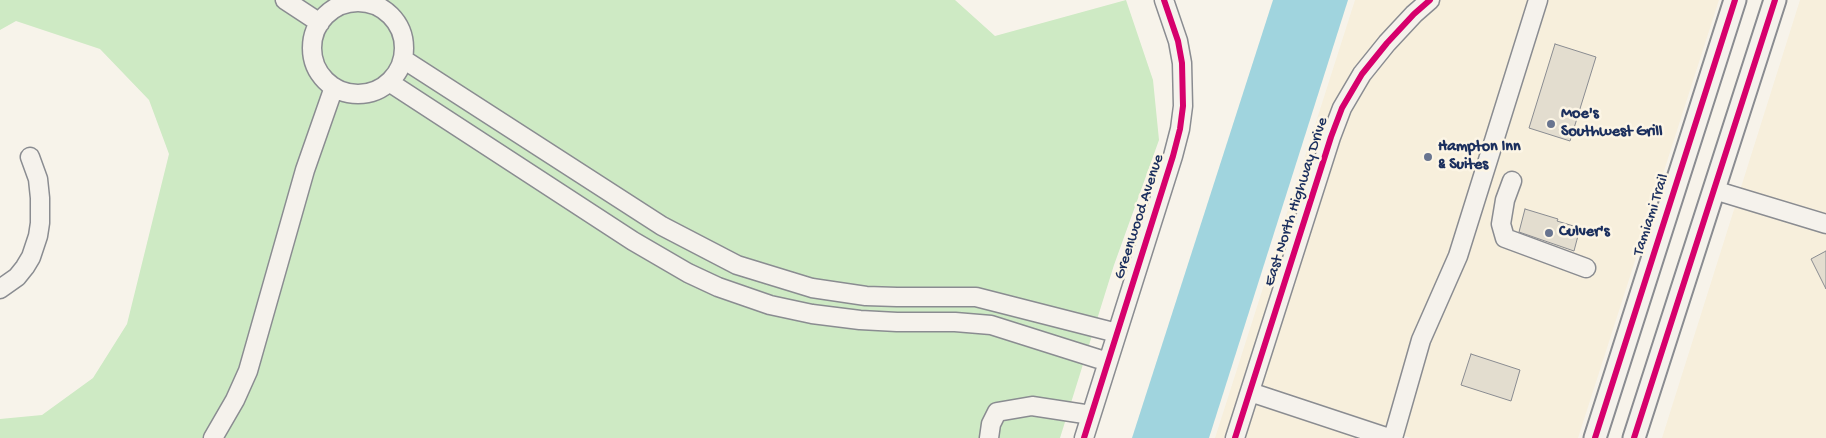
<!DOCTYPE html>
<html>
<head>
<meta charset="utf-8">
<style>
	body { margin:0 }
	canvas { display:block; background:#f7f3ea }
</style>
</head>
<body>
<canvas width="1826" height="438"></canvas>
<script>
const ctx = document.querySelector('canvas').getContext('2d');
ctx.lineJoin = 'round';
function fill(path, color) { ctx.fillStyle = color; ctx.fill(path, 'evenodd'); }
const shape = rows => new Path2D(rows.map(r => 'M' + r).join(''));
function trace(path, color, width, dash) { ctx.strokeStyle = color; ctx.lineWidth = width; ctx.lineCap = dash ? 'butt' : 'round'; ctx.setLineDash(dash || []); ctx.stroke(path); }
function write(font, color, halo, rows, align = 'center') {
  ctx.font = font + ' "Gochi Hand",sans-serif'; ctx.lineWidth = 5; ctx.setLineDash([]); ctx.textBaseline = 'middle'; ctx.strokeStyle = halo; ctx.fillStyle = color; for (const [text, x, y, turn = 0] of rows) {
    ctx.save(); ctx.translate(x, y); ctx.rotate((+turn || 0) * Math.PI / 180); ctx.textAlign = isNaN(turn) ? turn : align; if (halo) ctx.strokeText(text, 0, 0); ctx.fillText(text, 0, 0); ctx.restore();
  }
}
const built = shape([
	[1355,0,1419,0,1356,70,1227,438,1215,438],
	[1441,0,1719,0,1578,438,1411,438,1259,388,1338,139,1349,111,1368,78,1419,18],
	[1800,0,1826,0,1826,438,1662,438],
	[1255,401,1366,438,1243,438]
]);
const green = shape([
	[0,0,955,0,995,36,1126,0,1153,80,1159,140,1114,265,1060,438,0,438,0,419,42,415,93,378,127,324,169,154,149,100,100,49,16,21,0,30]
]);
const water = shape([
	[1273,0,1348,0,1209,438,1132,438]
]);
const building = shape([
	[1555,44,1596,57,1570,141,1529,128,1555,44],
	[1525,209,1558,219,1557,221,1580,228,1574,251,1519,232,1525,209],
	[1826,251,1826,289,1811,259,1826,251],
	[1471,354,1520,370,1511,401,1461,385,1471,354]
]);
const minor = shape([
	[285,0,320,23],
	'312 48a46 46 0 1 1 92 0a46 46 0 1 1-92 0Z',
	[403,59,662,226,737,265,812,288,866,296,897,297,976,297,1117,333],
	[389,82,633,241,688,273,718,287,770,305,812,314,860,320,897,322,955,322,991,325,1108,362],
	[1512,181,1505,200,1501,224,1505,238,1586,268],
	[1714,190,1826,224],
	[0,289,17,277,25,267,31,257,38,236,40,223,40,198,38,179,30,157],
	[1250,392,1389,438],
	[213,438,235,400,248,371,305,170,334,87],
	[989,438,991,424,997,412,1032,406,1091,415],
	[1084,438,1173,156,1180,129,1183,106,1182,63,1178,41,1164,0],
	[1235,438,1331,137,1342,108,1362,74,1387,43,1414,14,1430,0],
	[1393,438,1421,340,1458,256,1538,0]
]);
const major = shape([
	[1595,438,1735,0],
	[1634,438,1775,0]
]);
const cycleway = shape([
	[1084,438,1173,156,1180,129,1183,106,1182,63,1178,41,1164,0],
	[1235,438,1331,137,1342,108,1362,74,1387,43,1414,14,1430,0],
	[1595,438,1735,0],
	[1634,438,1775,0]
]);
const markers = [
	[1551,124,5,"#68748f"],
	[1428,157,5,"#68748f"],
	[1549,233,5,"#68748f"]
];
const poiNames = [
	["Moe's",1561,115],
	["Southwest Grill",1561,133],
	["Hampton Inn",1438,148],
	["& Suites",1438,166],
	["Culver's",1559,233]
];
const streetNames = [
	["East North Highway Drive",1297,202,-72],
	["Tamiami Trail",1652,215,-72],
	["Greenwood Avenue",1140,217,-72]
];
fill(built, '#f7efdc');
fill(green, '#ceeac4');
fill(water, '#a0d4de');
fill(building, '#e3ddcf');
trace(building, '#8a8c91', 1);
trace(minor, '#8a8c91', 21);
trace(major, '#8a8c91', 25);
trace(minor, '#f5f2ec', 18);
trace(major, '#f5f2ec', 21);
trace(cycleway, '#d6006c', 6);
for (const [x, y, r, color] of markers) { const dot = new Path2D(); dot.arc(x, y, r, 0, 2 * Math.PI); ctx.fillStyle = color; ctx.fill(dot); trace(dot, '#fcf5e5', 2); }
write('bold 16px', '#1b2f5e', '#fcf5e5', poiNames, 'left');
write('16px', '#1b2f5e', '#fcf5e5', streetNames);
</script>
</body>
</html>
